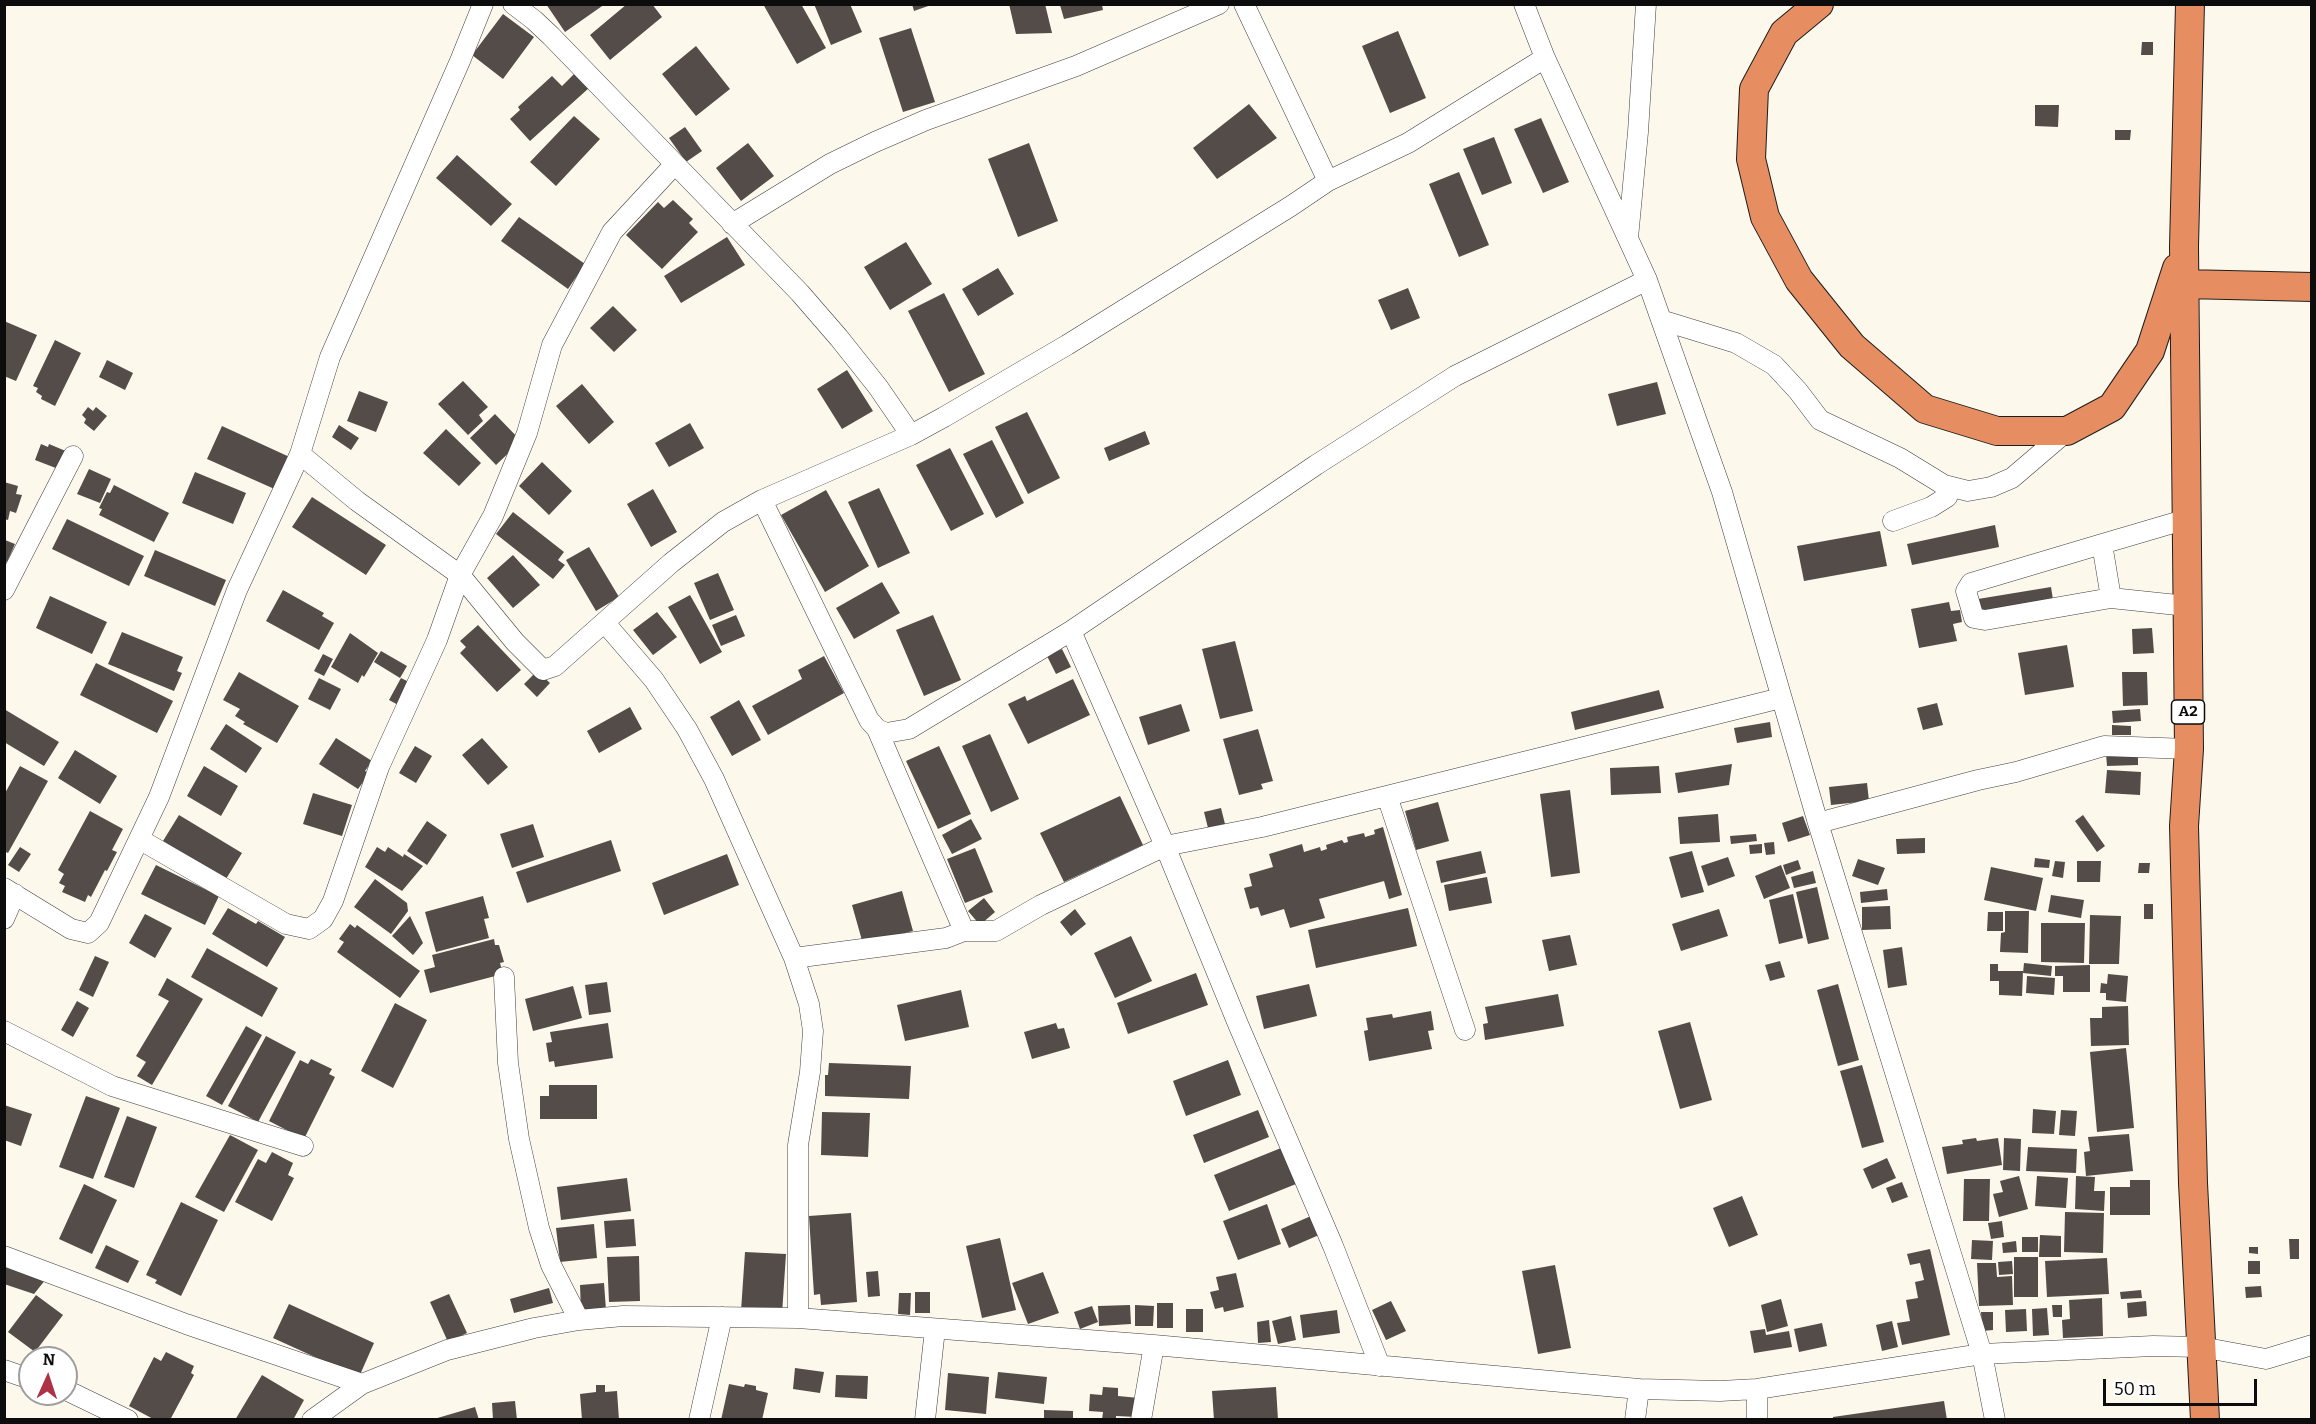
<!DOCTYPE html>
<html>
<head>
<meta charset="utf-8">
<style>
	body { margin:0 }
	#map { position:relative; width:2316px; height:1424px; overflow:hidden; background:#fdf8ec; font-family:Bitter,serif }
	canvas { display:block }
	.frame { position:absolute; inset:0; border:6px solid #0c0c0c; pointer-events:none }
	.north { position:absolute; left:18px; top:1346px; width:60px; height:60px; box-sizing:border-box; background:#fff; border:2px solid #9e9e9e; border-radius:50%; rotate:3deg; font-size:16px; font-weight:700; line-height:24px; text-align:center; color:#0c0c0c }
	.north::after { content:''; display:block; margin:auto; width:21px; height:27px; background:#ad3247; clip-path:polygon(50% 0,100% 100%,50% 72%,0 100%) }
	.scale { position:absolute; left:2103px; top:1379px; width:154px; height:27px; box-sizing:border-box; border:3px solid #0c0c0c; border-top:0; padding-left:8px; font-size:18px; line-height:21px; white-space:nowrap; color:#0c0c0c; -webkit-text-stroke:4px #fff; paint-order:stroke }
</style>
</head>
<body>
<div id="map">
<canvas width="2316" height="1424"></canvas>
<div class="frame"></div>
<div class="north">N</div>
<div class="scale">50 m</div>
</div>
<script>
const ctx = document.querySelector('canvas').getContext('2d');
ctx.lineJoin = 'round';
function fill(path, color) { ctx.fillStyle = color; ctx.fill(path, 'evenodd'); }
const shape = rows => new Path2D(rows.map(r => 'M' + r).join(''));
function trace(path, color, width, dash) { ctx.strokeStyle = color; ctx.lineWidth = width; ctx.lineCap = dash ? 'butt' : 'round'; ctx.setLineDash(dash || []); ctx.stroke(path); }
function write(font, color, halo, rows, align = 'center') {
  ctx.font = font + ' Bitter,serif'; ctx.lineWidth = 6; ctx.setLineDash([]); ctx.textBaseline = 'middle'; ctx.strokeStyle = halo; ctx.fillStyle = color; for (const [text, x, y, turn = 0] of rows) {
    ctx.save(); ctx.translate(x, y); ctx.rotate((+turn || 0) * Math.PI / 180); ctx.textAlign = isNaN(turn) ? turn : align; if (halo) ctx.strokeText(text, 0, 0); ctx.fillText(text, 0, 0); ctx.restore();
  }
}
const building = shape([
	[546,4,605,4,565,32],
	[627,4,652,4,662,17,610,60,590,35],
	[763,4,801,4,826,48,797,64],
	[814,4,850,4,862,32,831,45],
	[912,4,931,4,931,5,914,11],
	[1009,4,1045,4,1052,33,1016,34],
	[1060,5,1102,5,1103,10,1064,19],
	[503,14,534,37,503,79,472,55],
	[911,28,935,102,903,112,879,38],
	[1398,31,1426,98,1390,113,1362,46],
	[2142,42,2153,42,2153,55,2141,55],
	[696,46,730,89,696,116,662,74],
	[575,73,589,88,530,141,510,119,520,110,518,107,552,76,562,86],
	[1249,104,1277,138,1217,179,1193,148],
	[2035,105,2059,105,2058,127,2035,126],
	[574,116,600,139,556,186,530,162],
	[1541,118,1569,182,1543,193,1514,129],
	[685,127,702,151,686,162,669,138],
	[2115,130,2131,130,2130,140,2115,140],
	[1494,137,1512,183,1482,195,1463,149],
	[748,143,774,176,741,201,716,168],
	[1029,143,1058,221,1018,237,988,159],
	[457,155,512,204,491,226,436,178],
	[1459,172,1489,245,1459,257,1429,184],
	[673,200,693,219,689,223,698,232,662,269,626,235,658,202,664,208],
	[519,217,585,264,568,289,501,241],
	[727,237,745,265,681,303,664,276],
	[906,242,932,284,890,310,864,267],
	[998,268,1014,294,978,316,962,289],
	[1408,288,1420,318,1391,330,1378,300],
	[944,293,985,374,949,392,908,311],
	[613,306,637,330,614,352,590,328],
	[4,321,37,335,16,381,4,376],
	[55,340,81,353,55,406,41,399,42,396,36,392,38,388,33,386],
	[107,360,133,373,125,390,99,377],
	[847,370,873,411,842,429,817,389],
	[463,381,488,407,479,415,483,421,468,435,438,404],
	[1657,382,1666,414,1617,426,1608,394],
	[582,384,614,422,589,444,556,406],
	[359,391,388,402,376,432,347,421],
	[88,407,93,411,96,407,107,416,94,431,84,423,86,419,82,415],
	[1027,412,1060,478,1028,494,995,427],
	[495,414,521,441,496,465,470,438],
	[690,423,704,448,669,467,655,443],
	[339,425,359,438,351,450,332,437],
	[222,426,294,459,279,491,207,459],
	[446,429,481,463,459,486,423,453],
	[1145,431,1150,444,1109,461,1104,448],
	[992,440,1024,503,996,518,963,454],
	[41,444,48,447,49,444,68,452,61,470,35,460],
	[950,448,984,514,951,531,916,465],
	[542,462,572,491,549,515,519,486],
	[89,469,111,479,100,503,77,494],
	[195,472,246,493,233,524,182,503],
	[4,482,18,486,16,494,22,495,16,513,10,511,8,520,4,519],
	[114,485,169,513,154,542,99,515,102,509,99,508,107,492,110,493],
	[879,488,910,553,878,568,848,502],
	[653,489,677,532,651,547,627,504],
	[826,490,869,566,825,592,781,515],
	[312,497,386,545,366,575,292,527],
	[513,512,564,552,558,560,565,565,553,579,496,534],
	[67,519,144,556,129,586,52,549],
	[1995,525,1999,547,1912,565,1907,544],
	[1880,531,1887,566,1804,581,1797,546],
	[5,540,15,544,7,562,5,561],
	[589,547,619,597,596,611,566,560],
	[155,550,226,580,215,606,144,576],
	[513,555,540,585,513,608,487,578],
	[718,573,734,610,710,620,694,583],
	[882,582,900,613,854,639,836,608],
	[2051,587,2054,606,1982,619,1978,599],
	[283,590,324,613,322,616,334,623,319,650,266,621],
	[690,595,722,652,700,664,668,607],
	[50,596,107,622,92,654,36,628],
	[1949,602,1951,611,1960,610,1962,622,1953,624,1957,641,1919,648,1911,609],
	[657,612,677,637,653,655,633,630],
	[736,615,745,636,721,646,712,625],
	[933,615,961,680,924,696,896,630],
	[478,625,521,670,497,692,460,653,466,647,460,641],
	[2152,628,2154,653,2133,654,2132,629],
	[122,632,183,657,177,671,182,673,174,691,108,664],
	[350,633,378,653,364,677,362,675,358,683,331,667],
	[1235,641,1253,711,1220,719,1202,649],
	[2067,645,2074,687,2025,695,2018,653],
	[1062,649,1071,667,1056,674,1047,656],
	[381,651,407,666,400,678,374,662],
	[323,654,333,659,324,676,314,671],
	[824,656,844,693,768,735,752,706,802,679,798,670],
	[96,663,173,701,157,733,80,695],
	[537,671,550,683,537,697,524,684],
	[239,672,299,706,277,743,243,724,245,722,235,716,240,709,223,700],
	[2122,672,2147,672,2148,705,2123,706],
	[319,678,341,689,330,710,308,699],
	[401,678,415,685,402,707,389,700],
	[1073,679,1090,715,1028,744,1008,704,1025,696,1027,701],
	[1659,690,1664,708,1575,730,1571,712],
	[739,700,761,740,732,756,710,717],
	[1937,703,1943,725,1923,730,1917,708],
	[1181,704,1190,731,1148,745,1139,717],
	[630,707,642,729,599,753,587,731],
	[4,709,59,742,44,766,4,742],
	[2140,709,2141,721,2113,723,2112,711],
	[1770,722,1772,737,1737,743,1734,728],
	[226,724,262,748,246,773,210,749],
	[2112,725,2131,726,2131,735,2112,735],
	[1258,729,1273,781,1261,784,1263,789,1239,795,1223,739],
	[990,734,1019,799,991,812,962,746],
	[336,738,372,761,365,771,369,774,358,789,319,764],
	[482,738,508,767,488,785,462,755],
	[415,746,432,756,416,783,399,773],
	[939,746,971,814,938,829,906,761],
	[75,750,117,776,100,804,58,778],
	[2138,753,2138,765,2107,766,2106,754],
	[1732,764,1729,785,1678,793,1675,773],
	[20,766,48,781,8,853,4,851,4,795],
	[204,766,238,786,221,816,187,796],
	[1659,766,1661,793,1611,795,1610,768],
	[2107,770,2141,772,2140,795,2105,793],
	[1867,783,1869,801,1831,805,1829,787],
	[1570,790,1580,873,1551,877,1540,794],
	[313,793,352,805,342,836,303,824],
	[1120,796,1143,845,1064,882,1040,833],
	[1438,802,1449,841,1416,850,1405,811],
	[1221,808,1225,824,1208,828,1204,812],
	[90,811,123,829,112,850,117,852,107,871,105,870,91,897,88,895,85,902,62,892,65,886,59,883,64,874,58,870],
	[1718,814,1720,842,1680,844,1678,817],
	[179,815,242,853,226,879,163,841],
	[2083,815,2105,846,2097,852,2075,821],
	[1803,816,1810,835,1788,842,1782,823],
	[971,819,982,839,952,854,942,835],
	[427,821,447,835,427,865,407,851],
	[533,824,544,857,512,868,500,834],
	[1383,827,1402,895,1389,899,1384,881,1319,899,1325,918,1290,928,1284,909,1261,916,1258,907,1250,909,1244,888,1252,886,1249,874,1273,867,1269,854,1302,844,1304,852,1320,847,1321,851,1327,849,1326,845,1342,840,1344,843,1348,842,1347,837,1364,833,1365,837,1375,834,1374,830],
	[1756,834,1757,841,1731,844,1730,836],
	[1925,838,1925,853,1897,854,1896,839],
	[611,840,621,871,527,903,516,872],
	[1774,842,1775,854,1766,855,1764,843],
	[1762,844,1762,853,1750,854,1749,845],
	[20,847,31,854,19,872,8,865],
	[377,847,385,852,388,847,403,857,404,854,423,866,402,891,365,867],
	[975,848,993,892,965,903,947,859],
	[1481,851,1486,873,1441,883,1436,861],
	[1692,851,1704,892,1681,898,1669,857],
	[727,854,739,885,664,915,652,883],
	[1728,857,1735,876,1708,886,1701,866],
	[2035,858,2050,860,2049,868,2034,867],
	[1858,859,1885,868,1878,885,1852,876],
	[1798,860,1801,869,1786,875,1783,865],
	[2055,861,2065,862,2063,878,2052,876],
	[2077,861,2101,861,2100,882,2077,882],
	[2139,863,2150,863,2149,873,2138,873],
	[156,865,219,896,205,925,141,894],
	[1781,865,1790,888,1764,899,1755,876],
	[1991,867,2043,878,2036,911,1984,900],
	[1813,871,1816,883,1794,888,1791,877],
	[1487,877,1492,903,1449,911,1444,885],
	[375,879,407,903,408,911,391,934,354,907],
	[1817,887,1829,939,1808,944,1796,892],
	[1887,889,1888,900,1861,903,1860,892],
	[902,891,913,931,863,944,852,905],
	[1793,894,1803,938,1779,944,1769,900],
	[2051,895,2084,900,2081,918,2048,912],
	[483,896,489,918,484,919,489,938,436,952,425,912],
	[984,898,995,912,980,925,968,911],
	[2144,904,2153,904,2153,919,2144,919],
	[1890,906,1891,929,1862,930,1862,907],
	[228,908,256,924,258,921,285,937,267,967,212,934],
	[1408,908,1417,946,1316,968,1308,930],
	[1075,909,1086,924,1071,936,1060,922],
	[1719,909,1728,936,1681,951,1672,924],
	[2005,911,2029,911,2028,953,2000,952,2001,933,2005,932],
	[1988,912,2003,912,2003,931,1987,931],
	[145,914,172,928,155,958,129,943],
	[2090,915,2121,916,2119,964,2089,964],
	[410,916,423,943,413,955,392,936],
	[2041,923,2085,923,2084,963,2041,962],
	[350,924,355,928,357,925,420,971,400,998,337,952,344,942,339,939],
	[1570,935,1577,965,1549,971,1542,940],
	[1131,936,1152,981,1115,998,1094,953],
	[494,939,495,945,499,945,504,962,500,963,503,974,430,993,424,970,435,967,432,955],
	[1902,947,1907,985,1888,988,1883,950],
	[207,948,278,988,262,1017,191,977],
	[95,956,109,962,93,997,79,990],
	[1780,961,1785,977,1770,981,1765,965],
	[2024,963,2052,966,2051,976,2023,973],
	[1990,964,1998,964,1998,971,2023,971,2022,996,1999,995,1999,981,1990,981],
	[2090,965,2090,992,2063,992,2063,976,2055,976,2055,966],
	[1196,973,1208,1005,1128,1034,1117,1003],
	[2108,974,2128,976,2126,1002,2106,1000,2106,993,2100,993,2101,983,2107,984],
	[2027,976,2055,978,2054,995,2026,993],
	[167,978,203,999,152,1085,137,1076,146,1062,136,1056,169,1001,158,995],
	[607,982,611,1012,589,1015,585,985],
	[1309,984,1317,1016,1264,1029,1256,996],
	[1838,984,1859,1060,1838,1066,1817,990],
	[573,986,582,1018,533,1031,525,999],
	[961,990,969,1027,905,1041,897,1005],
	[1558,994,1564,1026,1485,1040,1483,1024,1488,1023,1485,1007],
	[77,1001,89,1008,73,1037,61,1030],
	[395,1003,427,1020,393,1088,361,1071],
	[2128,1006,2129,1045,2091,1046,2090,1018,2102,1018,2102,1007],
	[1431,1011,1434,1030,1428,1031,1432,1049,1369,1061,1364,1031,1368,1030,1366,1018,1392,1014,1393,1018],
	[1690,1022,1712,1100,1680,1109,1658,1031],
	[608,1023,613,1058,555,1067,554,1061,549,1062,546,1043,552,1042,550,1032],
	[1056,1023,1058,1029,1064,1028,1070,1048,1032,1059,1024,1032],
	[246,1026,262,1035,222,1105,206,1096],
	[266,1036,296,1052,258,1122,228,1106],
	[2126,1048,2134,1128,2097,1132,2090,1052],
	[311,1059,332,1069,329,1074,335,1077,304,1139,269,1121,300,1060,308,1064],
	[1228,1060,1241,1095,1186,1116,1173,1081],
	[829,1063,911,1066,909,1099,825,1096,825,1075,828,1075],
	[1862,1065,1884,1142,1862,1148,1840,1071],
	[549,1085,597,1085,597,1119,540,1119,540,1096,549,1096],
	[86,1096,120,1108,93,1179,59,1167],
	[4,1105,32,1114,21,1146,4,1140],
	[2033,1109,2056,1111,2054,1134,2032,1133],
	[1258,1110,1269,1137,1204,1163,1193,1135],
	[2061,1110,2077,1111,2075,1136,2059,1135],
	[822,1112,870,1113,868,1157,821,1155],
	[127,1116,157,1127,134,1188,104,1177],
	[2129,1134,2133,1171,2086,1176,2084,1152,2090,1151,2088,1137],
	[230,1135,258,1150,224,1212,195,1197],
	[1976,1138,1977,1141,1998,1138,2002,1165,1947,1174,1942,1147,1963,1144,1962,1140],
	[2004,1138,2021,1139,2020,1171,2003,1170],
	[2028,1147,2077,1149,2076,1173,2026,1171],
	[1281,1148,1296,1184,1229,1211,1214,1175],
	[272,1152,293,1163,288,1175,294,1178,272,1221,235,1202,258,1159,266,1163],
	[1887,1158,1896,1178,1872,1189,1863,1169],
	[2019,1176,2028,1209,1999,1217,1993,1194,2003,1192,2000,1181],
	[2037,1176,2068,1178,2066,1208,2035,1206],
	[2076,1176,2095,1177,2094,1191,2105,1191,2104,1211,2075,1209],
	[627,1178,631,1211,561,1220,557,1187],
	[1964,1179,1990,1179,1989,1221,1963,1221],
	[2130,1180,2150,1180,2150,1215,2110,1215,2110,1187,2130,1187],
	[1902,1182,1908,1197,1892,1203,1886,1188],
	[84,1184,117,1200,92,1254,59,1239],
	[1742,1196,1758,1235,1729,1247,1713,1208],
	[181,1202,218,1220,181,1296,155,1283,157,1280,146,1275],
	[1267,1204,1281,1244,1238,1260,1223,1221],
	[2065,1212,2104,1213,2103,1253,2064,1252],
	[851,1213,857,1302,821,1305,820,1294,814,1295,809,1216],
	[1311,1216,1319,1235,1289,1248,1281,1229],
	[634,1219,636,1246,606,1248,604,1221],
	[2002,1221,2004,1237,1991,1239,1988,1223],
	[594,1224,597,1258,560,1262,556,1228],
	[2040,1235,2061,1236,2061,1257,2039,1257],
	[2022,1237,2038,1237,2038,1252,2022,1252],
	[1000,1238,1016,1310,982,1318,966,1246],
	[2289,1239,2299,1239,2299,1259,2290,1259],
	[1972,1240,1993,1241,1992,1260,1971,1259],
	[2016,1241,2017,1252,2003,1253,2002,1243],
	[106,1245,139,1261,128,1283,95,1268],
	[2249,1247,2258,1247,2258,1254,2249,1253],
	[1930,1249,1950,1335,1902,1345,1897,1323,1910,1321,1906,1300,1918,1298,1915,1282,1924,1280,1920,1263,1910,1265,1907,1254],
	[745,1252,786,1254,782,1314,741,1311],
	[639,1256,640,1301,609,1302,607,1257],
	[2014,1257,2038,1257,2038,1297,2014,1297],
	[2107,1258,2109,1294,2047,1297,2045,1261],
	[2012,1261,2013,1274,1999,1275,1998,1262],
	[2248,1261,2260,1261,2260,1274,2248,1274],
	[1977,1263,1996,1263,1997,1277,2012,1276,2013,1305,1979,1306],
	[4,1265,46,1279,34,1294,4,1284],
	[1555,1265,1571,1348,1538,1354,1522,1271],
	[878,1271,880,1296,868,1297,866,1272],
	[1043,1272,1059,1313,1028,1324,1012,1283],
	[1236,1273,1244,1307,1224,1312,1223,1307,1215,1309,1210,1292,1219,1290,1216,1277],
	[604,1283,606,1310,581,1312,580,1285],
	[2261,1286,2262,1297,2246,1298,2245,1287],
	[549,1288,553,1303,514,1313,510,1299],
	[2141,1290,2142,1298,2121,1299,2120,1292],
	[915,1292,930,1292,930,1313,915,1313],
	[899,1293,911,1293,910,1315,898,1314],
	[449,1294,467,1333,448,1342,430,1302],
	[36,1295,63,1315,35,1352,8,1332],
	[2102,1298,2103,1336,2063,1338,2062,1320,2070,1319,2069,1300],
	[1781,1299,1788,1326,1767,1332,1761,1305],
	[1391,1301,1406,1331,1386,1340,1372,1310],
	[2146,1301,2147,1316,2128,1318,2127,1303],
	[1157,1303,1173,1303,1173,1328,1157,1328],
	[289,1304,374,1343,359,1377,273,1338],
	[1130,1305,1131,1324,1099,1326,1098,1306],
	[1135,1305,1154,1306,1153,1326,1135,1326],
	[2052,1305,2062,1305,2062,1317,2053,1317],
	[1092,1306,1098,1322,1080,1329,1074,1312],
	[2047,1308,2049,1335,2033,1336,2032,1309],
	[1186,1309,1203,1309,1203,1332,1186,1332],
	[2026,1309,2027,1331,2006,1332,2005,1310],
	[1337,1310,1340,1333,1303,1338,1300,1315],
	[1981,1312,1993,1312,1993,1330,1982,1331],
	[1291,1316,1296,1340,1278,1344,1272,1321],
	[1269,1320,1271,1342,1258,1343,1257,1322],
	[1892,1321,1898,1347,1882,1351,1876,1325],
	[1822,1323,1827,1346,1799,1352,1794,1329],
	[1765,1329,1766,1335,1789,1331,1792,1347,1754,1353,1750,1331],
	[166,1352,194,1366,191,1373,194,1375,170,1420,155,1420,129,1406,154,1357,161,1361],
	[795,1368,824,1372,820,1393,793,1389],
	[998,1372,1047,1377,1044,1404,995,1398],
	[948,1373,989,1377,986,1414,945,1410],
	[262,1375,304,1400,293,1420,235,1420],
	[836,1375,868,1376,867,1399,835,1397],
	[729,1384,744,1387,745,1384,756,1386,756,1390,768,1393,762,1420,721,1420],
	[596,1385,605,1385,605,1392,617,1391,619,1420,582,1420,580,1394,596,1392],
	[1103,1387,1118,1388,1118,1396,1139,1398,1137,1417,1116,1416,1116,1420,1102,1420,1103,1412,1089,1411,1090,1394,1102,1395],
	[1276,1387,1278,1420,1214,1420,1212,1391],
	[515,1401,517,1420,493,1420,492,1403],
	[1944,1401,1947,1420,1833,1420,1833,1417],
	[475,1407,479,1420,434,1420,434,1419],
	[1044,1410,1073,1411,1073,1420,1044,1420]
]);
const minor = shape([
	[513,4,534,20,551,36,800,293,839,338,878,387,911,435,944,417,1067,345,1291,206,1328,181,1408,143,1545,58],
	[1244,4,1328,181],
	[1524,4,1545,58,1647,280,1722,492,1818,823,1982,1354,1995,1420],
	[732,224,830,164,875,142,926,120,1076,66,1219,4],
	[1628,238,1638,132,1646,4],
	[1661,320,1736,343,1774,365,1798,391,1820,420,1900,458,1944,485,1947,497,1931,507,1893,521],
	[300,454,357,501,460,575,515,642,543,670,555,666,671,563,723,522,762,500,911,435],
	[1944,485,1968,491,1991,487,2012,478,2067,431],
	[762,500,869,720,877,729,886,733,909,729,1071,631],
	[2187,519,2102,544,2111,598,2187,606],
	[2102,544,1971,583,1966,591,1974,618,1985,620,2111,598],
	[4,590,73,456],
	[605,623,654,680,687,729,714,779,794,958,809,1004,813,1031,810,1072,798,1145,798,1318],
	[877,729,964,931],
	[1387,796,1465,1030],
	[1818,823,1978,780,2016,772,2104,746,2189,749],
	[139,839,286,924,309,929,323,919,333,901,379,767,437,640,460,575,493,516,527,433,552,345,612,232,675,164],
	[4,888,71,929,88,933,99,923,159,797,237,590,300,454,330,357,460,61,483,4],
	[4,919,15,894],
	[794,958,946,938,964,931,996,931,1041,905,1165,846,1262,827,1781,698],
	[504,977,508,1063,519,1139,539,1228,551,1265,579,1320],
	[4,1031,112,1086,303,1146],
	[4,1256,186,1324,362,1384],
	[1380,1366,1333,1246,1238,1024,1165,846,1071,631,1316,465,1455,376,1647,280],
	[4,1370,30,1379],
	[66,1390,128,1420],
	[312,1420,362,1384,447,1350,534,1328,579,1320,623,1316,798,1318,1154,1345,1639,1389,1720,1391,1757,1389,1982,1354,2153,1346,2201,1347,2266,1359,2312,1345],
	[699,1420,722,1317],
	[925,1420,935,1329],
	[1141,1420,1154,1345],
	[1635,1420,1639,1389],
	[1757,1420,1757,1389]
]);
const highway = shape([
	[1819,4,1784,33,1754,89,1751,159,1765,217,1799,280,1852,346,1925,409,1997,431,2067,431,2112,407,2150,351,2177,268],
	[2190,4,2184,246,2189,749,2184,826,2193,1183,2205,1420],
	[2185,284,2312,287]
]);
const shields = [
	[2188,712,33]
];
const shieldNames = [
	["A2",2188,712]
];
fill(building, '#534c49');
trace(minor, '#3f3f3f', 21);
trace(highway, '#1d1d1d', 30);
trace(minor, '#fff', 20);
trace(highway, '#e68d61', 28);
for (const [x, y, w] of shields) { const box = new Path2D(); box.roundRect(x - w / 2, y - 12, w, 24, 4.5); ctx.fillStyle = '#fff'; ctx.fill(box); trace(box, '#0c0c0c', 1.5); }
write('bold 15px', '#0c0c0c', null, shieldNames);
</script>
</body>
</html>
